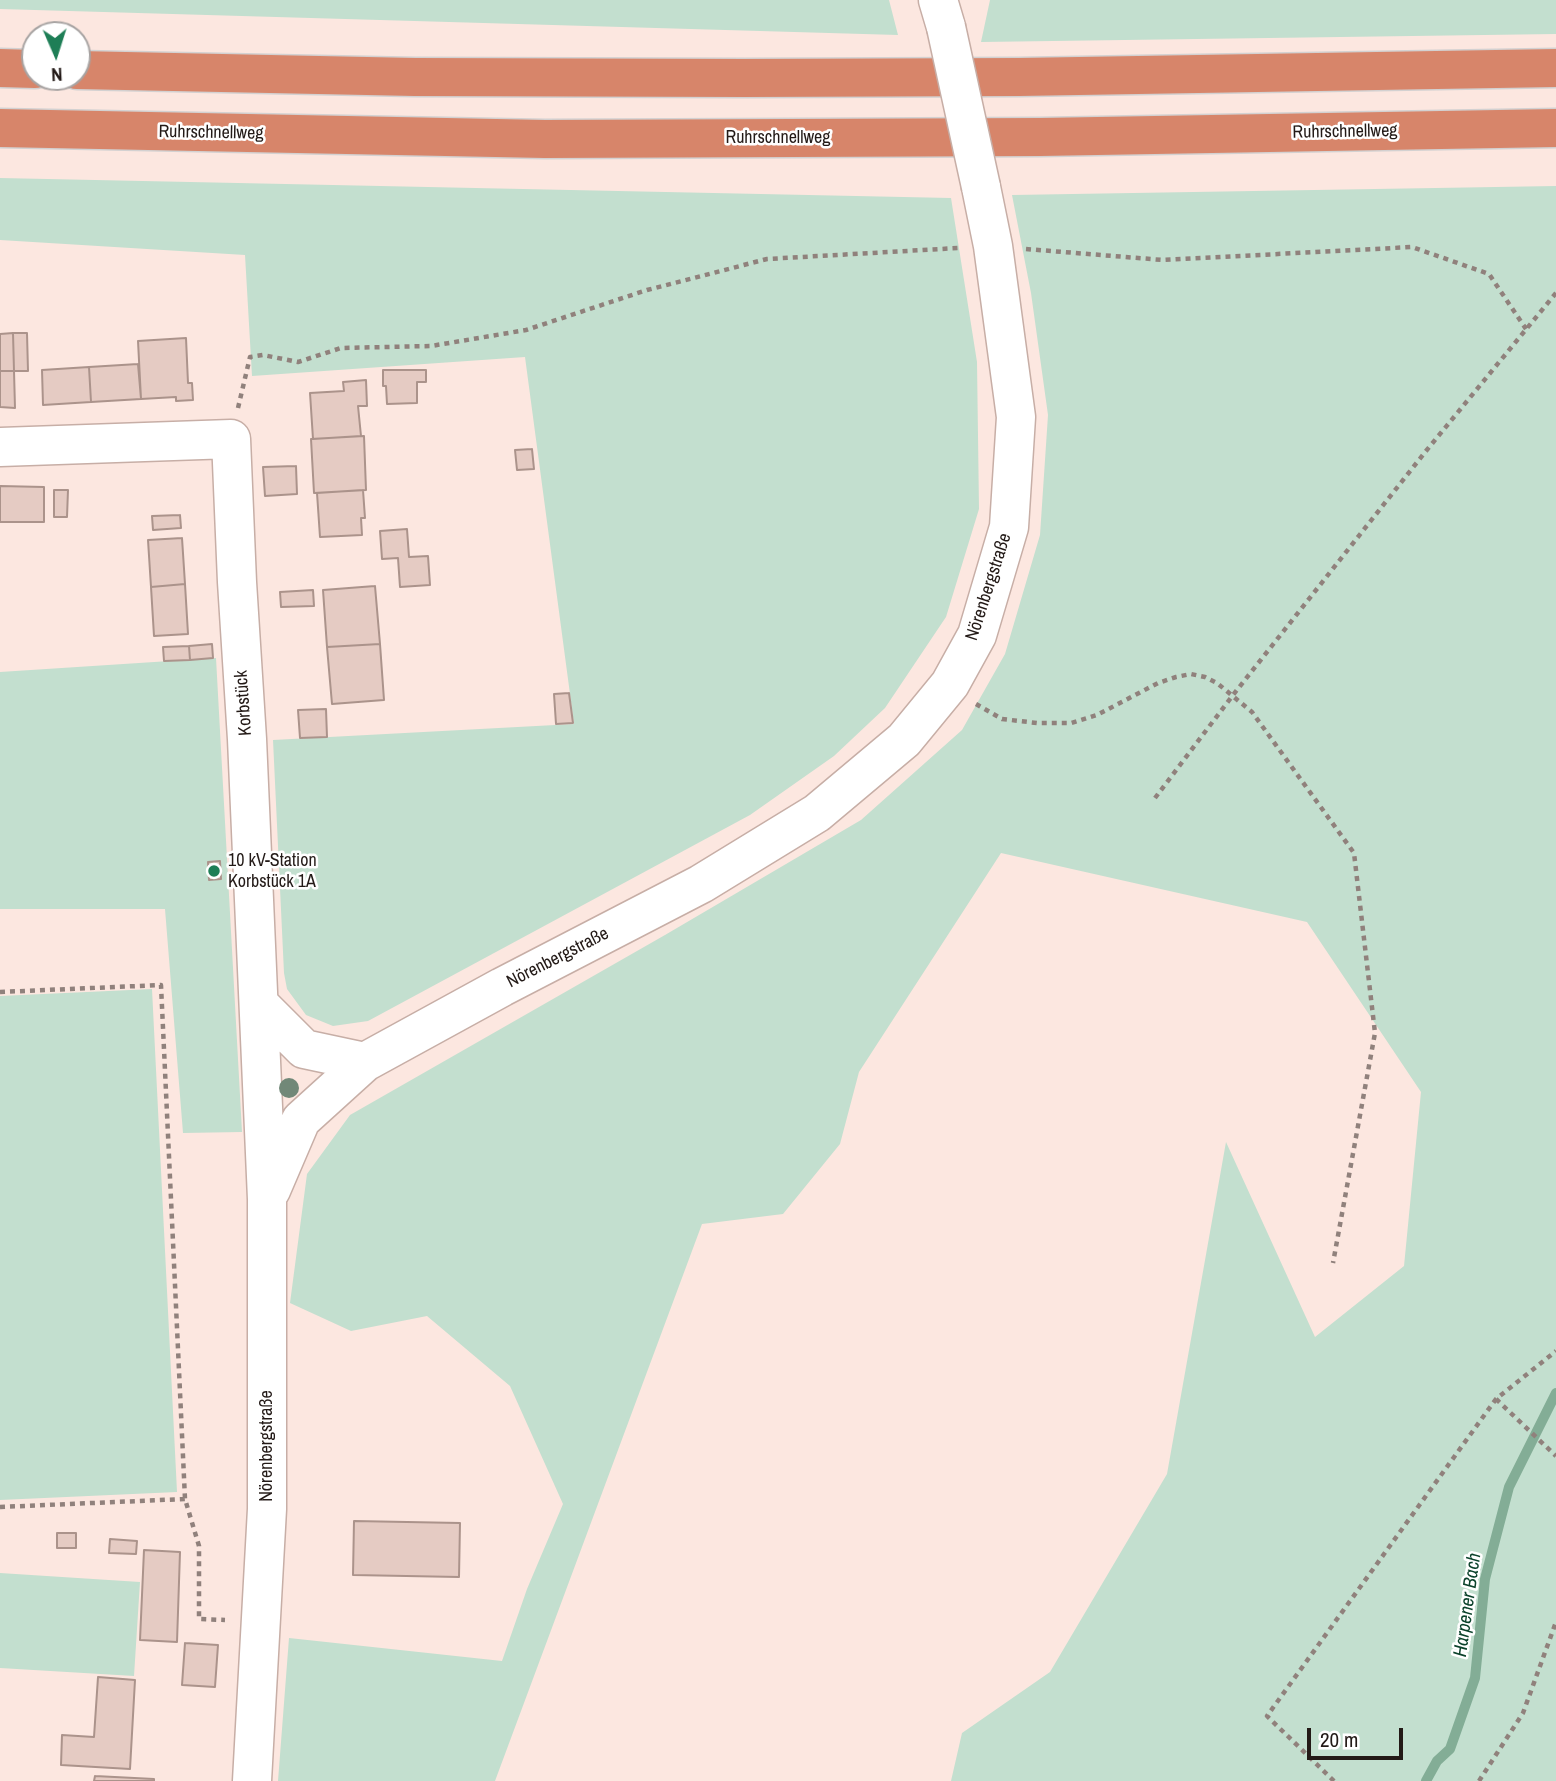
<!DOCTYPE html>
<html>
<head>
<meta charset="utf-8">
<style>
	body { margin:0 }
	#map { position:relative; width:1556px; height:1781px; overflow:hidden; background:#fce7e0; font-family:"Archivo Narrow",sans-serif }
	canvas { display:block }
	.north { position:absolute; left:21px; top:21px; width:70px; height:70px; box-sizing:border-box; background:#fff; border:2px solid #a7a3a2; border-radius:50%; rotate:177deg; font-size:19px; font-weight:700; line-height:28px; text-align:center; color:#231a17 }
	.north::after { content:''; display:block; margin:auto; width:24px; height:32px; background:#1e7e56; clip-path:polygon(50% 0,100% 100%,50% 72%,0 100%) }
	.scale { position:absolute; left:1307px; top:1728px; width:96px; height:32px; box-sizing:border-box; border:4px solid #231a17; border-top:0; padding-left:9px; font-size:21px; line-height:24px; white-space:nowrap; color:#231a17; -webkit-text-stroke:5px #fff; paint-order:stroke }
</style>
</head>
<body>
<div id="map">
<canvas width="1556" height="1781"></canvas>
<div class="north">N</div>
<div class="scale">20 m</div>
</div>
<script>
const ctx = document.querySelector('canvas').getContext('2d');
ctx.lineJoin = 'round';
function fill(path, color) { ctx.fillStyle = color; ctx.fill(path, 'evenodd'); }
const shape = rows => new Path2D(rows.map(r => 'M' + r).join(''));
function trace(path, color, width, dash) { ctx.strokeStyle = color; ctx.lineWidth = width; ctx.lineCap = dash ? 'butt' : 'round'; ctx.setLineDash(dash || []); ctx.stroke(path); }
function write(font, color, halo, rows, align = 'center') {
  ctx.font = font + ' "Archivo Narrow",sans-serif'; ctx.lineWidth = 5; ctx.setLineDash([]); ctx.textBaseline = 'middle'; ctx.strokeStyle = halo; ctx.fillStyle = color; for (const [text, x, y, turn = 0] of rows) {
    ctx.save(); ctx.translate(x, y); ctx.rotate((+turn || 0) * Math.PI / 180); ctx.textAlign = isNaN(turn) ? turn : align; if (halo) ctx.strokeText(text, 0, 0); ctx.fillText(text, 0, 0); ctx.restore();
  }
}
const green = shape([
	[0,0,889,0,898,35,0,9],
	[990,0,1556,0,1556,34,981,42],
	[0,178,951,198,977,362,979,509,946,617,885,708,834,756,750,815,368,1021,333,1026,306,1015,287,989,284,973,273,740,574,724,525,357,252,376,245,255,0,240],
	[1556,186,1556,1781,951,1781,962,1733,1050,1672,1167,1474,1226,1142,1315,1337,1404,1266,1421,1092,1307,922,1001,853,859,1072,840,1144,783,1214,702,1224,495,1781,278,1781,289,1638,502,1661,527,1589,563,1504,510,1386,427,1316,351,1331,290,1303,307,1174,350,1115,665,935,861,820,962,730,1005,654,1040,535,1048,415,1031,293,1012,195],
	[216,658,242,1132,183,1133,165,909,0,909,0,672],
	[152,989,177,1492,0,1500,0,996],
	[0,1573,140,1582,134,1676,0,1668]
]);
const stream = shape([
	[1426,1781,1437,1761,1450,1749,1475,1678,1485,1579,1509,1487,1556,1393]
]);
const building = shape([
	[13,333,27,333,28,371,14,371,13,333],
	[13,333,14,371,0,371,0,334,13,333],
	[186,338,188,383,192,383,193,400,176,401,176,397,141,399,138,341,186,338],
	[138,364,141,399,91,402,89,367,138,364],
	[89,367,91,402,43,405,42,370,89,367],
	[383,370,426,370,426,382,417,382,417,403,387,404,386,386,383,386,383,370],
	[0,371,14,371,15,408,0,407,0,371],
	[366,380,367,406,358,406,361,436,313,439,310,393,344,391,343,382,366,380],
	[364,436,366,490,314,493,311,439,364,436],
	[532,449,534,469,517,470,515,450,532,449],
	[296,466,297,494,265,496,263,467,296,466],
	[0,486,44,487,44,522,0,522,0,486],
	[54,490,68,490,67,517,54,517,54,490],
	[363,490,365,518,361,518,362,535,320,537,317,493,363,490],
	[180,515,181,528,153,530,152,516,180,515],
	[407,529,409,557,428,556,430,585,400,587,398,558,382,559,380,531,407,529],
	[182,538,185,584,151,587,148,540,182,538],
	[185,584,188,634,154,636,151,587,185,584],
	[375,586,380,644,327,647,323,590,375,586],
	[313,590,314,606,281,607,280,592,313,590],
	[212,644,213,658,190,660,189,646,212,644],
	[380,644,384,700,332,704,327,647,380,644],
	[189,646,190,660,164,661,163,647,189,646],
	[569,693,573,723,556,724,554,694,569,693],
	[326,709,327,737,300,738,298,710,326,709],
	[220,861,221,879,209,880,208,862,220,861],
	[354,1521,460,1523,459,1577,353,1575,354,1521],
	[57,1533,76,1533,76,1548,57,1548,57,1533],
	[110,1539,137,1541,136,1554,109,1553,110,1539],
	[144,1550,180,1552,177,1642,140,1640,144,1550],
	[185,1643,218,1645,215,1687,182,1685,185,1643],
	[98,1677,135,1680,130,1769,61,1765,62,1735,94,1737,98,1677],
	[95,1776,154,1779,154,1781,94,1781,95,1776]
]);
const path = shape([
	[1026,249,1163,260,1412,247,1489,274,1526,329],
	[238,408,250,357,263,355,298,362,341,348,431,346,526,330,647,290,767,259,958,248],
	[976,704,1002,719,1037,723,1071,723,1097,715,1158,683,1176,677,1191,674,1205,677,1217,683,1252,712,1354,853,1375,1033,1333,1263],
	[1155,798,1233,695,1426,451,1556,293],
	[0,992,161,985,185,1499,199,1546,199,1619,225,1620],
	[1496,1399,1556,1456],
	[0,1507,185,1499],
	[1334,1781,1267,1716,1496,1399,1556,1351],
	[1479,1781,1523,1713,1556,1622]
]);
const minor = shape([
	[938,0,946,27],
	[0,447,231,439,237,582,247,739,267,1199,267,1509,252,1781],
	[259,1004,304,1049,365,1062],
	[271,1190,301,1120,365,1062,502,987,701,884,817,813,904,740,950,684,977,635,1009,527,1016,417,993,246,981,187]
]);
const highway = shape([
	[0,68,35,69],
	[77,70,415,77,745,78,1019,77,1556,68],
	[0,128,545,139,1040,137,1556,128]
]);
const minorBridge = shape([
	[946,27,981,187]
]);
const trees = [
	[289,1088]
];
const markers = [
	[214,871,7,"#1e7e56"]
];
const streetNames = [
	["Ruhrschnellweg",1345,132,-1],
	["Ruhrschnellweg",211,133,1],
	["Ruhrschnellweg",778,138],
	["Nörenbergstraße",989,587,-72],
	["Korbstück",244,703,-94],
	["Nörenbergstraße",558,958,-27],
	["Nörenbergstraße",267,1446,-90]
];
const poiNames = [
	["10 kV-Station",228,861],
	["Korbstück 1A",228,882]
];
const waterNames = [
	["Harpener Bach",1468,1605,-82]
];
fill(green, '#c3dfcf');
trace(stream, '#83ad96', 10);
fill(building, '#e5cbc3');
trace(building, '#ab938b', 2);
trace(minor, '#c7aea6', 41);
trace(highway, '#d3d1d1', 41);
trace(path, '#90817c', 4.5, [5, 5]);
trace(minor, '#fff', 38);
trace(highway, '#d7856a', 38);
trace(minorBridge, '#c7aea6', 41, []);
trace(minorBridge, '#fff', 38);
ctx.fillStyle = '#718878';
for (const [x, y] of trees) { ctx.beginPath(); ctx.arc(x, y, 10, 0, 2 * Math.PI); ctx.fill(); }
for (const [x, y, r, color] of markers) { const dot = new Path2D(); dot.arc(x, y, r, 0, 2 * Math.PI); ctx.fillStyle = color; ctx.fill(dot); trace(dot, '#fff', 2.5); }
write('18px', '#231a17', '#fff', streetNames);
write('18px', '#231a17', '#fff', poiNames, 'left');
write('italic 19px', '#0b422b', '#fff', waterNames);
</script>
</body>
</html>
